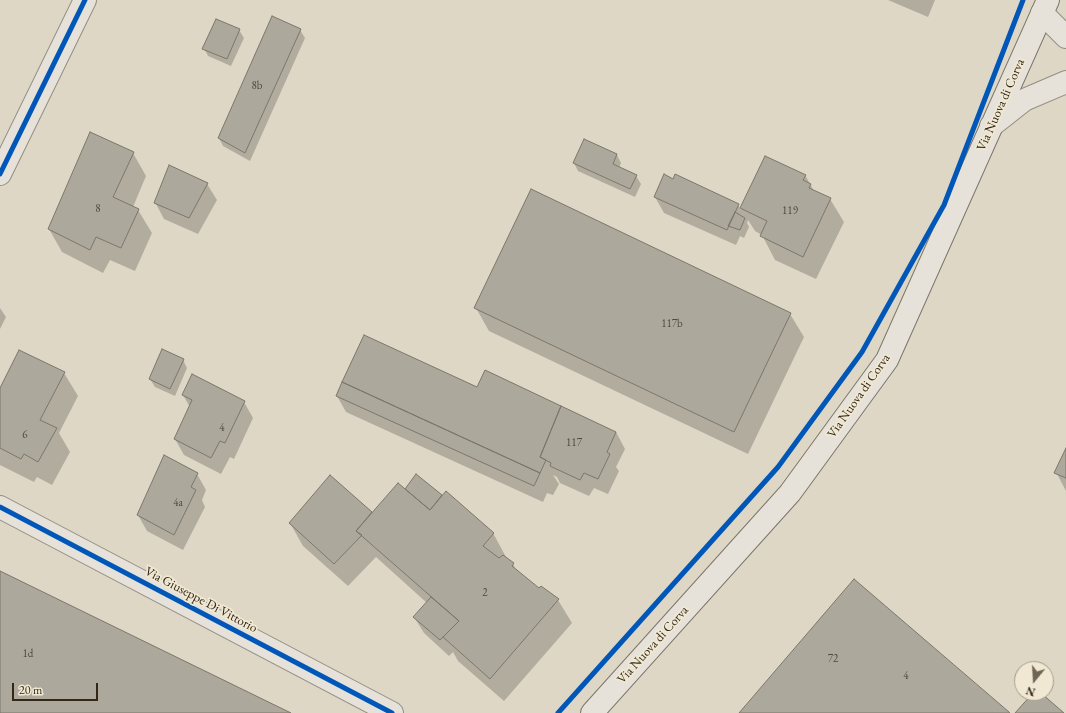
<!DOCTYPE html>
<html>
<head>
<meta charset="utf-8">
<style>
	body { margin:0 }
	#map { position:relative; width:1066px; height:713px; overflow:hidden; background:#ded7c6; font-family:"EB Garamond",serif }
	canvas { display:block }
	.north { position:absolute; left:1014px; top:661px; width:40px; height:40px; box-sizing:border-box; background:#f0e8d3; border:1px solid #a49b88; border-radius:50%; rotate:198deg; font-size:11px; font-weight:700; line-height:16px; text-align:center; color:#332718 }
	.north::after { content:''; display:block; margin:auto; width:14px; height:18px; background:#6f6555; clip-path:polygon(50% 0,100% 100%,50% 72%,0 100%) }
	.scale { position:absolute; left:12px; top:683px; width:86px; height:18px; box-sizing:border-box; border:2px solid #332718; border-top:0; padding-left:5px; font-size:12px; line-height:14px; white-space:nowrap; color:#332718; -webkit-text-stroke:3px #f0e8d3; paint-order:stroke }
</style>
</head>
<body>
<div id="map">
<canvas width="1066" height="713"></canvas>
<div class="north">N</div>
<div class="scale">20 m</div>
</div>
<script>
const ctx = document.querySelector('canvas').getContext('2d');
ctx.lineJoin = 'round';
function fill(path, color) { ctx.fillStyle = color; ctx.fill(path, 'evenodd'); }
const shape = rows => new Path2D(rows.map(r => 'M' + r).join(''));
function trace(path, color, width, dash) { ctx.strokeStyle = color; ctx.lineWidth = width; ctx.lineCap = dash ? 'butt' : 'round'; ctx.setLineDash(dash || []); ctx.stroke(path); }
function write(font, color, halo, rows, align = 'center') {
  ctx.font = font + ' "EB Garamond",serif'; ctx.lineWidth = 3.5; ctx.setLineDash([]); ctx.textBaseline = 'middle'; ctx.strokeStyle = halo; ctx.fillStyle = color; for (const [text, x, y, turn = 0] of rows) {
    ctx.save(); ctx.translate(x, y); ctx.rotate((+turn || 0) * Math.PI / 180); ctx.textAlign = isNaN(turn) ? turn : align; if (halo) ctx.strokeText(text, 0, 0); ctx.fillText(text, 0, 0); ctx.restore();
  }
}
const shadow = shape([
	[888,0,935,0,928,17],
	[239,30,244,38,231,66,208,56,204,48],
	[300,30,305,38,250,161,223,146,219,138],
	[133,153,146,176,133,207,138,210,152,233,135,271,110,260,103,273,62,252,49,229],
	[617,155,621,163,619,168,636,176,641,184,635,197,578,171,574,163],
	[765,158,805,175,814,191,830,199,844,222,816,279,775,260,762,235,755,231,748,220,747,223,749,227,744,238,740,236,736,245,664,213,655,197,738,205,741,210],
	[207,184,217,200,198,234,164,219,155,202],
	[0,308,6,317,0,329],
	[476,308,790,314,804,337,748,454,489,331],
	[183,360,187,368,175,396,155,387,150,379],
	[64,373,78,396,59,433,70,452,52,485,37,477,34,482,0,465,0,390],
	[477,388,616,432,625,449,616,467,619,471,608,494,594,488,589,496,560,483,557,477,553,475,559,484,553,495,547,493,543,502,346,412,337,396],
	[183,395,244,402,253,418,234,459,230,457,221,474,184,455,175,439,190,407],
	[1066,450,1066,491,1056,472],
	[197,474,206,490,202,500,205,507,183,550,147,531,138,515],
	[330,476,372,513,406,490,417,476,493,533,506,557,505,558,513,564,517,572,539,589,542,587,558,600,572,623,504,701,458,661,453,652,449,656,424,633,414,617,427,603,376,557,348,586,303,546,290,523]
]);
const building = shape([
	[272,16,301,29,245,153,218,138,272,16],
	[216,19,240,29,227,59,202,49,216,19],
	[90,132,134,152,113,197,139,209,121,248,96,237,90,250,48,229,90,132],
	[584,139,617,154,613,164,637,175,630,189,573,163,584,139],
	[765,156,806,175,803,180,811,184,809,188,831,198,803,257,760,236,767,221,740,208,765,156],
	[169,165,208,183,189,218,154,203,169,165],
	[664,174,673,179,675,174,739,204,727,230,654,197,664,174],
	[531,189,791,313,734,432,474,308,531,189],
	[735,212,745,218,740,230,728,226,735,212],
	[364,335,477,387,485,370,561,406,540,457,546,460,540,473,342,382,364,335],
	[162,349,184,359,170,389,149,379,162,349],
	[19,350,65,372,40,420,57,428,38,462,24,454,21,459,0,448,0,388,19,350],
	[192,374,245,401,225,443,220,441,211,458,174,439,192,400,182,395,192,374],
	[342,382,540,473,534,486,336,396,342,382],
	[561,406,616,432,607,452,610,454,598,479,584,473,580,480,550,466,551,463,540,457,561,406],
	[1066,448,1066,478,1054,473,1066,448],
	[164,455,198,473,191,487,196,490,174,535,137,515,164,455],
	[416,474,442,495,430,510,405,489,416,474],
	[330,475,372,512,356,531,362,535,334,564,289,523,330,475],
	[398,483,430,510,446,491,494,533,483,546,499,558,503,555,514,563,512,566,539,588,541,586,559,599,490,679,443,637,459,621,356,531,398,483],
	[0,571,291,713,0,713,0,571],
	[854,579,1009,712,1010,713,739,713,854,579],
	[431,597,459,621,440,640,413,617,431,597],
	[1033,693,1041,693,1064,713,1015,713,1033,693]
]);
const street = shape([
	[1042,13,1066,37],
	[991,126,1024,100,1066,82],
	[0,174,85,0],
	[0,507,392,713]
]);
const secondary = shape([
	[592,713,790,493,887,360,1048,0]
]);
const cycleway = shape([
	[0,174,85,0],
	[0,507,392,713],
	[558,713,778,467,862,352,944,205,1023,0]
]);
const numberNames = [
	["8b",257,86],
	["8",98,209],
	["119",790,211],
	["117b",672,324],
	["4",222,428],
	["6",25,435],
	["117",574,443],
	["4a",178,503],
	["2",485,593],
	["1d",28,654],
	["72",833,659],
	["4",906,676]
];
const streetNames = [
	["Via Nuova di Corva",1001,105,-66],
	["Via Nuova di Corva",859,396,-55],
	["Via Giuseppe Di Vittorio",201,600,28],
	["Via Nuova di Corva",653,645,-48]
];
fill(shadow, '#0003');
fill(building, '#ada89c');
trace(building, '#7b766b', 1);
trace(street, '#938e82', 24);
trace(secondary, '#7b766b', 24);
trace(street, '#e6e2d9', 22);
trace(secondary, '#e6e2d9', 22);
trace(cycleway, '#0057b8', 5);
write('11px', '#524739', null, numberNames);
write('13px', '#332718', '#f0e8d3', streetNames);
</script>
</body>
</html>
